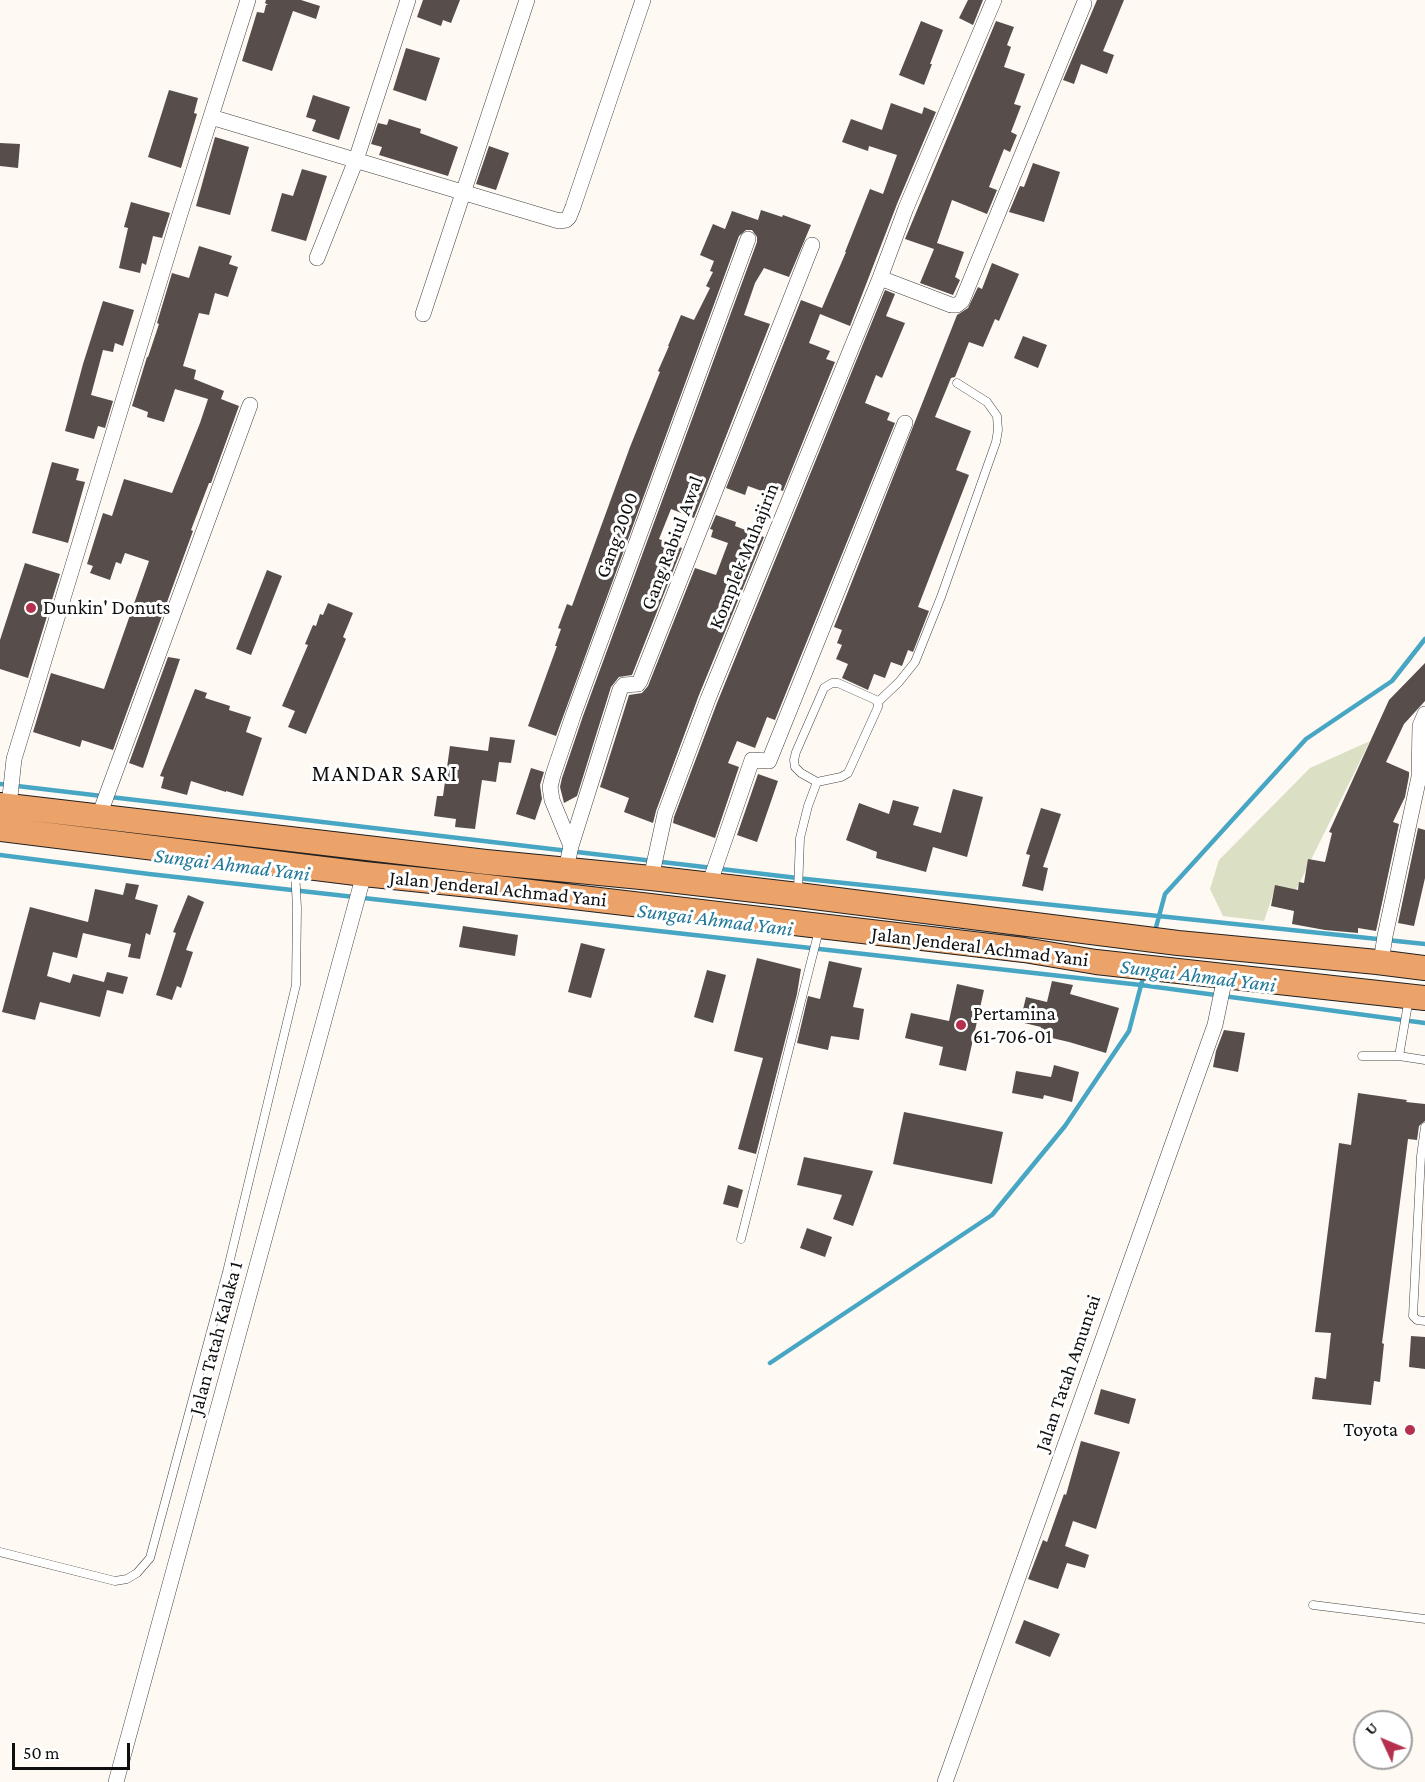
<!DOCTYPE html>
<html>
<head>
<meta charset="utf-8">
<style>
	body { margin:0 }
	#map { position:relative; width:1425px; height:1782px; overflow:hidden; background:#fef9f2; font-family:"Crimson Pro",serif }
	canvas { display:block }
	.north { position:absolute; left:1353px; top:1710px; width:60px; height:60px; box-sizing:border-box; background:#fff; border:2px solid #9f9f9f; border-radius:50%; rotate:314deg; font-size:16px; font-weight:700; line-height:24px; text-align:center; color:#0f0f0f }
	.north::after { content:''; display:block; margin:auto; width:21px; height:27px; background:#b5304d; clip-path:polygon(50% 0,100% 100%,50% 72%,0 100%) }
	.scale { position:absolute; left:12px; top:1743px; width:118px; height:27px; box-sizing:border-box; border:3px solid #0f0f0f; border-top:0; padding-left:8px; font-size:18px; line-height:21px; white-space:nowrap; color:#0f0f0f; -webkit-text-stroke:4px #fff; paint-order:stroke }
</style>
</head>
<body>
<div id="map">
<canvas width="1425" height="1782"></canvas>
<div class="north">U</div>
<div class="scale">50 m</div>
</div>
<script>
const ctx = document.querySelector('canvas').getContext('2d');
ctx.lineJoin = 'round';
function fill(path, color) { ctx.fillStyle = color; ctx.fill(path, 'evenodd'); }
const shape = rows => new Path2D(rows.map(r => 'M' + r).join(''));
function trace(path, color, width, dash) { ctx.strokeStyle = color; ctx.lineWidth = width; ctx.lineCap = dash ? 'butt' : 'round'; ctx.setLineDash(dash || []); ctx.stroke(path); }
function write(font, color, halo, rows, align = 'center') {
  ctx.font = font + ' "Crimson Pro",serif'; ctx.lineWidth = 6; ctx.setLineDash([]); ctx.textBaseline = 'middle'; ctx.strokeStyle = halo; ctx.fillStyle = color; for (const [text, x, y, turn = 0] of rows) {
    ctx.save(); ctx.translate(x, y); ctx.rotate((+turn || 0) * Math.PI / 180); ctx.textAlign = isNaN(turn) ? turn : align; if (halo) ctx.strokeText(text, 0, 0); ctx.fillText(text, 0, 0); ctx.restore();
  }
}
const cemetery = shape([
	[1370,741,1296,890,1275,888,1264,921,1223,916,1210,889,1219,860,1310,768]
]);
const stream = shape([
	[0,784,806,879,1425,944],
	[0,855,149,874,1141,985,1425,1023],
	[1155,931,1165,894,1306,739,1392,681,1425,639],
	[770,1363,992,1215,1065,1126,1129,1031,1144,974]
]);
const building = shape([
	[266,0,301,0,320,6,316,19,293,11,272,71,242,61,257,12,264,13,266,5,268,5,265,3],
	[423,0,460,0,451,23,443,20,441,26,417,17],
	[968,0,983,0,973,25,959,18],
	[1097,0,1124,0,1103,51,1114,55,1107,74,1081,64,1074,84,1063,80],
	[921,21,943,30,930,64,932,64,924,85,899,75],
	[996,21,1014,27,1007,45,1011,47,1004,67,1025,74,1014,104,1021,106,1011,132,1017,135,1010,152,1004,149,989,187,997,190,987,214,952,200,937,243,964,252,955,277,960,280,953,295,920,283,934,249,905,239],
	[406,48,440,58,426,101,393,90],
	[169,90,198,98,194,113,197,114,181,168,148,157],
	[313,95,350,107,339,140,312,131,316,120,306,117],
	[891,103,922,114,924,107,936,112,897,204,850,326,820,314,809,343,830,351,826,359,835,362,783,491,772,487,770,494,748,486,745,495,726,488,801,300,822,308,846,252,845,252,870,189,883,194,897,155,869,146,868,151,842,142,851,119,882,130],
	[389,119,421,129,420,133,458,147,448,176,379,155,382,147,371,144,378,123,387,125],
	[215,137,249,147,230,215,196,206],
	[0,143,20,144,18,168,0,166],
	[489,146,509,153,496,190,476,184],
	[1033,163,1060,172,1044,222,1009,212,1020,186,1024,187],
	[302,169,327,176,306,241,271,231,282,193,293,196],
	[131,202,170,213,162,238,153,236,146,265,142,263,140,273,119,268,128,228,124,227],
	[761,210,782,217,783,215,811,225,789,277,764,268,755,283,744,315,770,324,694,518,671,509,659,539,682,548,632,675,619,677,611,687,577,796,564,803,560,787,562,778,583,716,757,242,757,237,752,230,746,230,739,236,556,736,528,726,557,646,555,646,561,629,558,628,567,604,572,606,630,447,660,372,658,371,669,346,668,346,681,315,694,320,710,288,706,286,713,272,710,271,714,261,700,255,713,224,725,229,732,211,758,220],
	[199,246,232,256,229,264,238,267,228,297,215,293,209,315,199,313,183,366,196,370,194,379,224,391,221,399,239,406,211,483,209,483,191,530,193,531,113,750,82,740,80,747,33,732,51,673,104,689,149,561,125,553,121,564,116,562,110,580,90,573,93,566,87,564,103,513,112,516,124,479,172,493,200,423,208,399,175,389,164,422,147,417,148,412,132,406,147,357,148,357,159,324,157,323,172,273,189,278],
	[992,263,1019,274,999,321,995,319,983,347,969,342,955,377,951,378,935,417,971,431,956,470,969,475,918,607,929,611,913,652,908,650,902,666,891,662,885,678,874,674,868,690,842,678,848,664,836,659,842,645,837,643,842,630,834,627,957,315,968,308,978,287,982,289],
	[885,290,895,294,886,316,905,323,882,378,876,375,865,403,890,413,887,420,895,423,775,720,767,717,755,748,737,741,728,763,739,767,715,838,673,823,674,817,717,703],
	[103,301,134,310,123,346,115,343,113,352,103,350,91,395,113,401,105,428,98,426,94,439,65,431,83,364],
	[1023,336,1047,345,1038,368,1014,358],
	[52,462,79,469,76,480,85,482,68,543,32,533],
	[716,515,736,522,735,526,764,537,699,695,656,811,653,823,624,812,629,798,600,787,629,695,642,693,648,686,695,568,716,575,728,543,711,537,713,530,710,529],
	[25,563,60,574,28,678,0,669,0,640],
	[267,570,282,576,251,655,236,649],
	[328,603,353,613,343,637,346,639,306,734,288,727,295,711,282,706,308,645,305,644,313,625,316,626,320,614,323,615],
	[168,657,180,659,143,768,129,763],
	[1425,663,1425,701,1404,724,1386,762,1409,772,1409,776,1405,797,1393,822,1399,824,1376,931,1358,928,1358,933,1325,930,1292,924,1294,911,1271,906,1275,885,1298,890,1299,882,1304,883,1308,859,1325,862,1332,833,1329,832,1389,700],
	[195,689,207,693,205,698,230,706,229,710,251,717,246,732,262,738,243,796,226,791,226,792,191,781,187,795,161,788,164,777,160,776],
	[490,737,515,740,511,763,499,762,496,782,482,780,475,829,455,827,456,819,434,816,437,796,443,796,450,746,488,751],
	[531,768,544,772,540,785,542,799,535,820,516,814],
	[758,774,778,781,757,842,737,835],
	[953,789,983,797,967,857,933,847,926,872,876,858,877,852,846,840,859,803,889,814,893,800,919,807,913,825,941,833],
	[1041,808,1061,814,1043,867,1048,868,1043,891,1022,886,1030,855,1026,854],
	[1418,828,1425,830,1425,878,1414,926,1398,923],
	[126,883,139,885,135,899,158,905,150,935,146,933,140,959,128,957,131,944,83,933,77,958,53,952,47,976,70,983,73,974,104,982,107,972,128,977,123,994,107,990,100,1017,40,1002,35,1020,2,1012,30,907,88,922,95,889,123,895],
	[188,895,204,902,186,950,193,952,181,988,177,986,172,1000,156,995,176,933,173,932],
	[463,926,518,935,515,956,459,947],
	[581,943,605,949,591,998,568,992],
	[757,958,801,969,797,994,756,1154,738,1149,763,1058,734,1051],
	[829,961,862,968,853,1007,864,1009,859,1040,831,1036,828,1050,797,1043,808,996,820,999],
	[707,970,726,975,713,1023,694,1017],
	[1052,981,1073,985,1070,994,1119,1008,1106,1053,1069,1042,1039,1035,1041,1027,1020,1022,1026,997,1047,1002],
	[957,984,984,990,966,1071,939,1065,943,1047,905,1038,911,1013,949,1021],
	[1224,1030,1245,1033,1238,1072,1213,1067,1216,1051],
	[1054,1065,1079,1072,1072,1102,1044,1095,1043,1099,1012,1093,1016,1071,1051,1077],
	[1358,1093,1407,1100,1406,1102,1425,1104,1425,1121,1419,1126,1417,1140,1408,1139,1382,1343,1384,1344,1380,1382,1374,1381,1371,1405,1312,1399,1315,1377,1326,1379,1331,1333,1315,1332,1339,1143,1351,1145],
	[904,1112,1003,1132,992,1184,893,1164],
	[804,1157,873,1171,853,1226,833,1219,842,1195,797,1185],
	[728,1185,743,1190,738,1208,723,1204],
	[807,1228,832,1237,825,1257,800,1248],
	[1411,1336,1425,1337,1425,1369,1409,1367],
	[1101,1389,1136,1399,1129,1424,1094,1414],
	[1081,1441,1120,1452,1096,1529,1073,1521,1065,1546,1089,1555,1085,1568,1067,1563,1058,1589,1028,1579,1043,1540,1047,1542,1064,1494,1066,1495],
	[1024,1620,1060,1634,1050,1657,1015,1643]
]);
const service = shape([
	[878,702,899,682,915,662,941,597,996,442,998,430,997,416,987,402,957,383],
	[798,891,800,838,808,806,817,782,841,777,848,773,878,707,878,704,876,700,838,683,832,683,824,688,796,752,794,760,795,767,801,773,817,782],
	[1362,1056,1399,1056,1425,1060],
	[1399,1056,1409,998],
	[1425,1127,1421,1156,1413,1316,1417,1320,1425,1321],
	[741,1239,819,930],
	[0,1552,115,1581,127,1579,137,1573,150,1558,227,1272,296,985,297,908,295,870],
	[1313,1605,1425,1619]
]);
const minor = shape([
	[211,117,559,221,566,220,569,217,573,207,643,0],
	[317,258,356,160,408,0],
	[880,278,951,305,957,305,962,301,1084,4],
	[423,314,527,0],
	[9,806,14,759,180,214,248,0],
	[99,816,250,405],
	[571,846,552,800,550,787,553,775,574,713,748,239],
	[566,869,571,846,620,690,624,685,638,684,640,681,812,245],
	[651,878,665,814,708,699,880,278,906,208,994,0],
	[709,885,752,760,769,761,905,423],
	[1381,962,1385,936,1419,777,1420,726,1425,714],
	[116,1782,364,874],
	[945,1782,1215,1025,1225,977]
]);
const trunk = shape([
	[0,805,486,862,651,878,798,895,1178,943,1377,962,1425,968],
	[0,829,364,874,480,886,1024,950,1096,962,1425,998]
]);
const markers = [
	[31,608,6,"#b5304d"],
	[961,1025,6,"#b5304d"],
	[1410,1430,6,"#b5304d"]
];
const streetNames = [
	["Gang 2000",617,535,-70],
	["Gang Rabiul Awal",672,543,-69],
	["Komplek Muhajirin",744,556,-68],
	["Jalan Jenderal Achmad Yani",498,889,6],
	["Jalan Jenderal Achmad Yani",980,947,7],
	["Jalan Tatah Kalaka 1",216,1338,-75],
	["Jalan Tatah Amuntai",1068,1373,-71]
];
const poiNames = [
	["Dunkin' Donuts",43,608],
	["Pertamina",973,1014],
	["61-706-01",973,1037],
	["Toyota",1398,1430,"right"]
];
const waterNames = [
	["Sungai Ahmad Yani",232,865,7],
	["Sungai Ahmad Yani",715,920,7],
	["Sungai Ahmad Yani",1198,976,7]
];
const quarterNames = [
	["MANDAR SARI",385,774]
];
fill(cemetery, '#dbdfc3');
trace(stream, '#46a6c4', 4.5);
fill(building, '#574e4c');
trace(service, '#424242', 9);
trace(minor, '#424242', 16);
trace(trunk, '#202020', 26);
trace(service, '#fff', 8);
trace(minor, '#fff', 15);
trace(trunk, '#eca36a', 24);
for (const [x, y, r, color] of markers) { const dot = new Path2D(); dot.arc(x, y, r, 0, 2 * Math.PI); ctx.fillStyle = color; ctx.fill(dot); trace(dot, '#fff', 2); }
write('20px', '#0f0f0f', '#fff', streetNames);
write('20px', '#0f0f0f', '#fff', poiNames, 'left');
write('italic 21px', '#217898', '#fff', waterNames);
ctx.letterSpacing = '1.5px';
write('22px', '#0f0f0f', '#fff', quarterNames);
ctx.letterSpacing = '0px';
</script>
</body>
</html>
